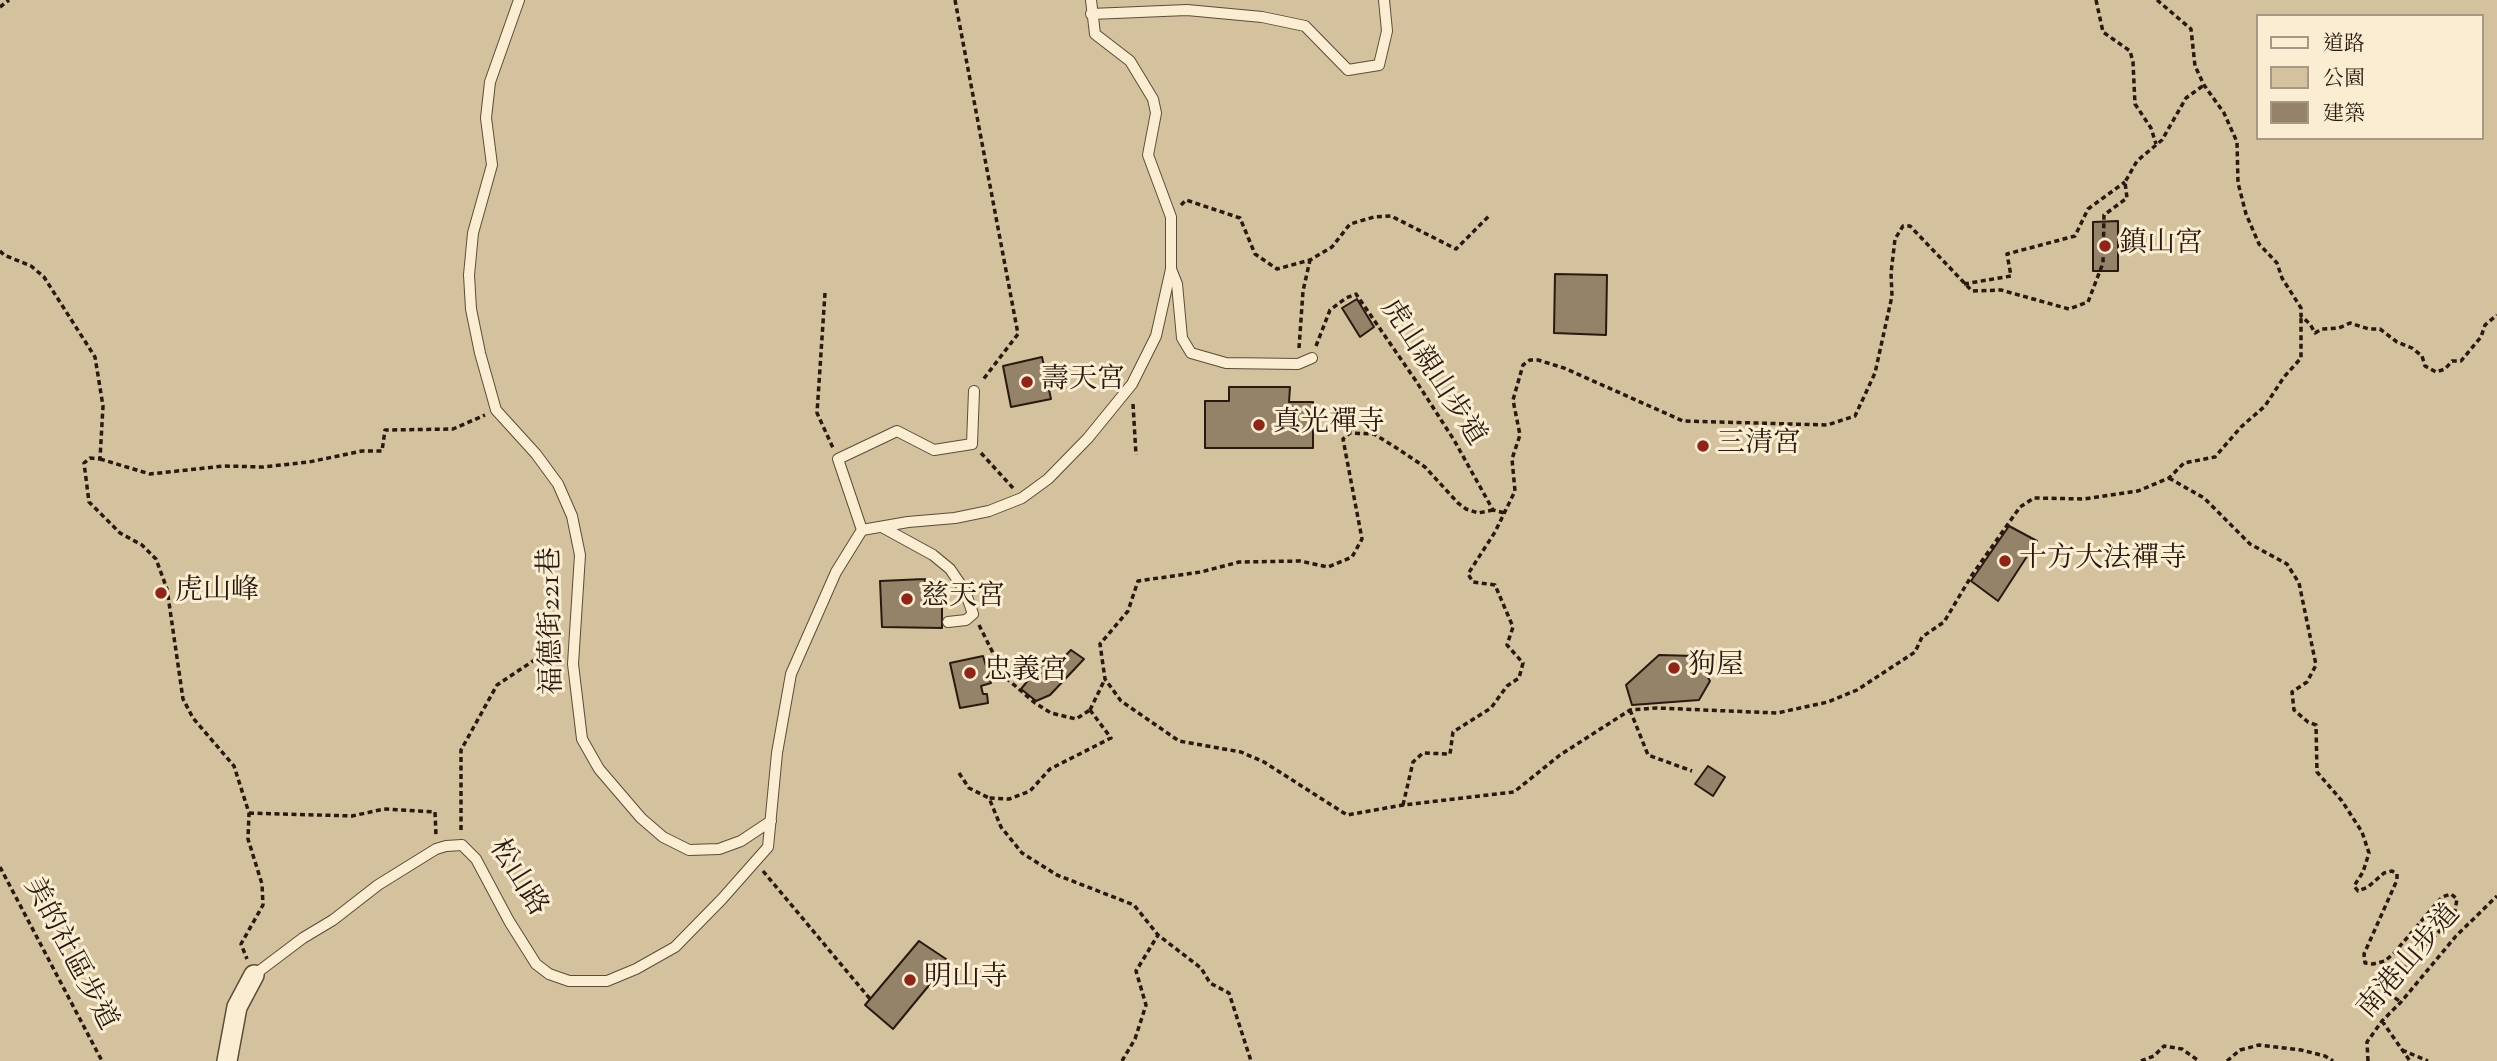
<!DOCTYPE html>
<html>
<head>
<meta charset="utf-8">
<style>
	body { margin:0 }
	#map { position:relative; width:2497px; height:1061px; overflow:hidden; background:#f7e4ba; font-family:"Sorts Mill Goudy","Noto Serif TC",serif }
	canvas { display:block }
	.legend { position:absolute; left:2256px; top:14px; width:228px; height:126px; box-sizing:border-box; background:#faedd2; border:2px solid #a69884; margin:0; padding:9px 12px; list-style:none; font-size:21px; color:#29190f }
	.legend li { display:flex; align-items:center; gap:14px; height:35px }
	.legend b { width:35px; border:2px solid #a69884 }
</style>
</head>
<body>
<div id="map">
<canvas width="2497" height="1061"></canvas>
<ul class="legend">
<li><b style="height:9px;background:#faedd2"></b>道路</li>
<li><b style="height:19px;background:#d4c19d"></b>公園</li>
<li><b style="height:19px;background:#948368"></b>建築</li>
</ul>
</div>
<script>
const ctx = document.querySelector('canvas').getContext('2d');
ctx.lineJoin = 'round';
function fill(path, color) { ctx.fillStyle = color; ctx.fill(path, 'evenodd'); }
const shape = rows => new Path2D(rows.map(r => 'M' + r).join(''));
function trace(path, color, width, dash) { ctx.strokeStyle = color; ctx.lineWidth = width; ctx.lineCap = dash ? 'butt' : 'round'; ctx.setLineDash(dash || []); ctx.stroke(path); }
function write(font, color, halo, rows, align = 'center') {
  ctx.font = font + ' "Sorts Mill Goudy","Noto Serif TC",serif'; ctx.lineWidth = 6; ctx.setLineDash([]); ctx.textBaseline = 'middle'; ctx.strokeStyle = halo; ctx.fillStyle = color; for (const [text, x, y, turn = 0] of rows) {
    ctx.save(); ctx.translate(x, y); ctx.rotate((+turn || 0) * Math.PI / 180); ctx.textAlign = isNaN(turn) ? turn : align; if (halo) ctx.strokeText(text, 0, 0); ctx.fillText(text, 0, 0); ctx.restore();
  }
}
const green = shape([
	[0,0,2497,0,2497,1061,0,1061],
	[2257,16,2481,16,2481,138,2257,138]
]);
const building = shape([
	[2118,221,2118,271,2093,271,2093,222,2118,221],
	[1555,274,1607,275,1606,335,1554,333,1555,274],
	[1357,299,1374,327,1360,337,1342,308,1357,299],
	[1042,357,1051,399,1011,407,1003,366,1042,357],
	[1229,387,1290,387,1289,402,1313,402,1313,448,1205,448,1205,401,1229,401,1229,387],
	[2009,526,2037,541,1998,601,1971,581,2009,526],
	[925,579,926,593,931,593,935,605,942,605,942,628,882,627,880,581,925,579],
	[1071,650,1084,659,1050,695,1036,701,1021,689,1042,663,1049,668,1058,657,1062,659,1071,650],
	[1659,655,1695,656,1710,681,1699,700,1632,705,1626,685,1659,655],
	[983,656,991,683,981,686,983,694,987,694,988,703,960,708,950,663,983,656],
	[1708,766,1725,777,1713,796,1695,784,1708,766],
	[919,941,949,961,893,1029,865,1005,919,941]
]);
const path = shape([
	[955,0,1018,334,982,381],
	[2096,0,2103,32,2130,51,2133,62,2135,104,2151,128,2156,144],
	[2157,0,2191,29,2195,66,2204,85,2224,113,2237,142,2238,183,2246,214,2259,244,2277,263,2282,278,2301,308,2301,316,2310,324,2315,333,2322,329,2339,328,2350,323,2369,329,2380,329,2397,342,2412,348,2422,356,2425,366,2436,372,2445,369,2452,361,2461,361,2481,337,2485,325,2497,315],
	[0,7,9,0],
	[1181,205,1186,200,1240,218,1255,254,1277,269,1310,260,1332,247,1350,224,1374,217,1391,216,1456,249,1489,216],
	[0,251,4,255,31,266,44,277,95,357,103,406,100,459,90,458,84,463,89,502,120,533,142,545,156,559,167,589,183,699,193,718,234,766,249,813,248,839,262,884,263,905,241,944,247,959],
	[1964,284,2011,276,2007,254,2075,236,2088,209,2125,182],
	[825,293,817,413,833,448],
	[1316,346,1330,310,1346,298,1356,294,1416,381,1454,440,1493,510,1505,513],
	[1299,348,1303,291,1310,260],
	[1133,404,1136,455],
	[981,453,1013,488],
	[100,459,150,474,224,466,263,467,309,462,362,451,382,451,385,430,453,429,485,415],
	[2169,478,2204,498,2250,544,2287,564,2299,583,2316,665,2307,682,2292,692,2294,710,2308,722,2316,725,2317,772,2342,801,2362,832,2369,853,2363,872,2354,886,2358,891,2368,887,2384,873,2392,871,2397,874,2397,880,2364,954,2365,963,2373,964,2385,961,2394,953,2442,897,2451,894,2457,899,2454,916,2388,984,2389,994,2401,1002],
	[1493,510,1478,513,1466,509,1458,503,1425,467,1395,447,1374,434,1350,433,1343,439,1362,539,1352,557,1328,567,1300,561,1239,562,1201,572,1138,581,1128,611,1100,644,1105,679,1121,701,1179,741,1241,752,1264,762,1347,815,1403,805,1514,792,1560,755,1630,710,1657,708,1777,713,1828,702,1857,690,1915,652,1922,637,1944,622,1972,575,2020,507,2034,498,2084,499,2138,491,2169,478,2184,463,2215,457,2241,427,2265,406,2284,377,2301,358,2301,316],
	[979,625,1005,677,1035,703,1051,713,1076,719,1090,710],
	[1090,710,1111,738,1050,769,1030,791,1009,799,989,798,1001,827,1022,853,1057,875,1134,905,1158,935,1201,968,1210,983,1229,993,1251,1061],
	[1090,710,1105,679],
	[1630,710,1648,755,1692,771],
	[959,773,969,788,989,798],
	[1403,805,1413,762,1423,753,1450,754,1453,732,1491,708,1507,686,1519,678,1523,663,1507,645,1513,627,1495,585,1473,582,1468,574,1495,532,1515,491,1512,459,1520,435,1513,400,1523,365,1530,360,1538,360,1564,368,1683,421,1827,425,1855,416,1875,373,1892,296,1891,273,1895,239,1903,226,1910,226,1972,291,2001,290,2069,309,2088,302,2103,263,2104,215,2127,198,2125,182,2137,161,2162,140,2186,98,2204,85],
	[249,813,352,816,384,809,435,812,436,836],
	[461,830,461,750,497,685,560,643],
	[0,867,102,1061],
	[763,871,870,999],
	[2382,1021,2410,1061],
	[2402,1050,2428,1061],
	[1122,1061,1135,1039,1146,1005,1136,971,1158,935],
	[2141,1061,2154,1056,2164,1046,2182,1049,2199,1061],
	[2227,1061,2240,1050,2259,1045,2301,1050,2325,1056,2333,1061],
	[2368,1061,2367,1042,2382,1021,2401,1002,2456,936,2497,896]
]);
const lane = shape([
	[519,0,490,82,486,118,492,165,473,233,469,275,471,309,480,353,496,410,536,454,558,484,572,516,580,555,573,664,582,739,599,769,641,818,663,837,689,850,719,849,741,841,771,821],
	[1091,0,1095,34,1130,61,1153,99,1156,113,1148,155,1171,217,1171,269,1177,284,1182,338,1191,353,1226,363,1298,364,1312,358],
	[1091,14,1187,10,1262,17,1305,26,1348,70,1379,65,1387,31,1384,0],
	[882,527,933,555,950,569,965,591,973,614,966,620,948,622],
	[862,530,838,459,897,431,934,450,972,444,974,391],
	[254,975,303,938,333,920,378,885,436,849,446,846,462,845,476,859,509,921,536,964,549,974,569,981,607,981,636,969,675,947,722,899,768,847,777,753,791,674,836,572,862,530,908,522,955,518,989,511,1022,498,1048,479,1088,438,1132,384,1156,336,1171,269]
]);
const street = shape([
	[227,1061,237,1007,254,975]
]);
const markers = [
	[2105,246,7,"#8f2418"],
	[1027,382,7,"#8f2418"],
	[1259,425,7,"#8f2418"],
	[1703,446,7,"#8f2418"],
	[2005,561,7,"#8f2418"],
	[161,593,7,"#8f2418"],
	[907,599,7,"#8f2418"],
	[1674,668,7,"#8f2418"],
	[970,673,7,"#8f2418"],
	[910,980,7,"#8f2418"]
];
const poiNames = [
	["鎮山宮",2119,246],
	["壽天宮",1041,382],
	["真光禪寺",1273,425],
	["三清宮",1717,446],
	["十方大法禪寺",2019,561],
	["虎山峰",175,593],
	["慈天宮",921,599],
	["狗屋",1688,668],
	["忠義宮",984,673],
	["明山寺",924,980]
];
const streetNames = [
	["虎山親山步道",1431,374,57],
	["福德街221巷",554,621,-91],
	["松山路",516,879,58],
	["美的社區步道",68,955,62],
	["南港山步道",2411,963,-49]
];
fill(green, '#d4c19d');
fill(building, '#948368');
trace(building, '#29190f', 2);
trace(lane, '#5c4c3a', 12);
trace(street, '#5c4c3a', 22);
trace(path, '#29190f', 3.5, [5, 3.5]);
trace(lane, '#faedd2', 10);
trace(street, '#faedd2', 19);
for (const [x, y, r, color] of markers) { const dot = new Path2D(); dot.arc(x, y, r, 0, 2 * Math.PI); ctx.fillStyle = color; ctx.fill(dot); trace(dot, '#faedd2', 2.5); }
write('28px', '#29190f', '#faedd2', poiNames, 'left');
write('28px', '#29190f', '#faedd2', streetNames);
</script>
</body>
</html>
